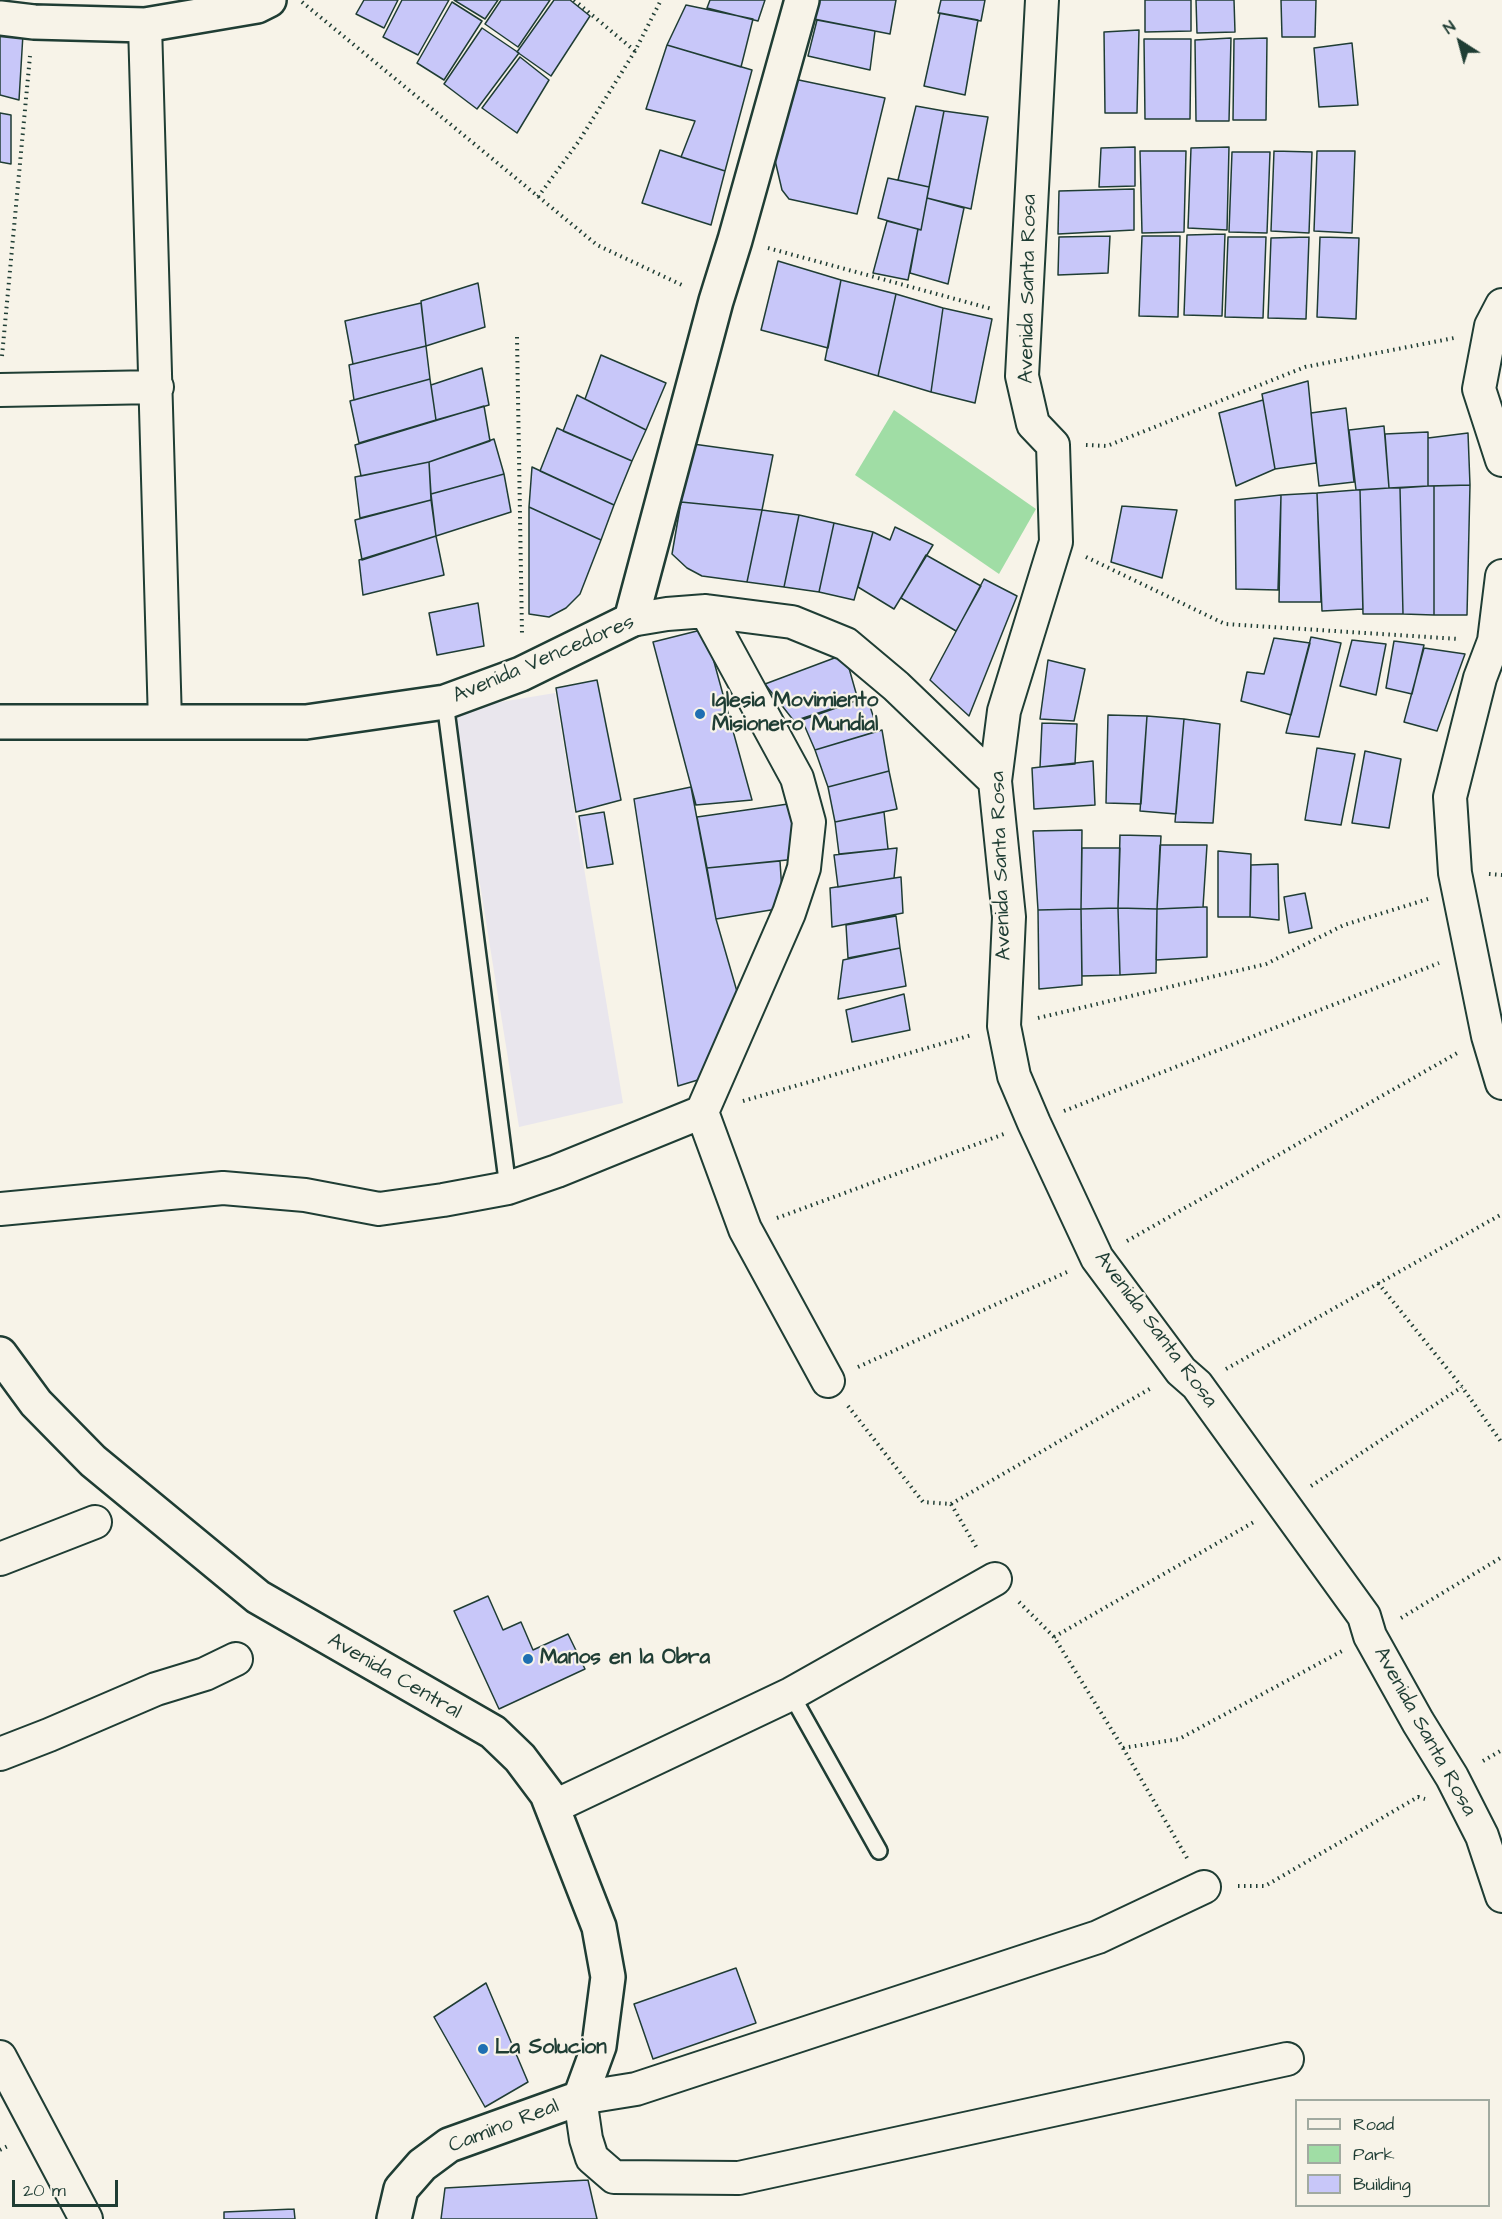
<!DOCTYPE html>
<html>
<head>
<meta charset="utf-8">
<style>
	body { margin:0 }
	#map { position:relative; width:1502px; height:2219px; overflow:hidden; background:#f7f3e8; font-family:"Architects Daughter",sans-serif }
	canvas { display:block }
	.legend { position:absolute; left:1295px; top:2099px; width:195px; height:108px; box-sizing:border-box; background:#f7f3e8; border:2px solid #a1aaa0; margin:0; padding:8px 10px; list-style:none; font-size:18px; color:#1f3d34 }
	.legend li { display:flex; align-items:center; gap:12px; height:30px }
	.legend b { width:30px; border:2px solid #a1aaa0 }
	.north { position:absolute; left:1430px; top:12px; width:60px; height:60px; -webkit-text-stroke:4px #f7f3e8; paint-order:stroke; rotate:324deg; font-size:16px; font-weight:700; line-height:24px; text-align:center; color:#1f3d34 }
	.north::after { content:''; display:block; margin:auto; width:21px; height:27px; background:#1f3d34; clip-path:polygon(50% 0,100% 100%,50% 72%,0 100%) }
	.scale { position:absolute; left:12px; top:2180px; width:106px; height:27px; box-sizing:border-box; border:3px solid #1f3d34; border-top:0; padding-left:8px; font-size:18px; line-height:21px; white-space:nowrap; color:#1f3d34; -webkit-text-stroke:4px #f7f3e8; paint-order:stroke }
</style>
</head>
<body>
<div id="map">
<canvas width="1502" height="2219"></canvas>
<ul class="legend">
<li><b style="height:8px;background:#f7f3e8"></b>Road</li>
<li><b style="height:16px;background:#a0dda5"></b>Park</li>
<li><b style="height:16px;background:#c8c7f9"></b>Building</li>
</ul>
<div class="north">N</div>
<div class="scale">20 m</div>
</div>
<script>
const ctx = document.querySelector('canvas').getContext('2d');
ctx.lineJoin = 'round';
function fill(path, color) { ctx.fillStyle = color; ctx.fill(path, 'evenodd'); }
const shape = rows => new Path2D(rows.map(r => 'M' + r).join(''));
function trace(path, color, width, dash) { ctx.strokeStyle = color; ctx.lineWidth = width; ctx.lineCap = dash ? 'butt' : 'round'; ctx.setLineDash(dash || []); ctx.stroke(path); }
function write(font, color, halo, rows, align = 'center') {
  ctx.font = font + ' "Architects Daughter",sans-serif'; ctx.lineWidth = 4.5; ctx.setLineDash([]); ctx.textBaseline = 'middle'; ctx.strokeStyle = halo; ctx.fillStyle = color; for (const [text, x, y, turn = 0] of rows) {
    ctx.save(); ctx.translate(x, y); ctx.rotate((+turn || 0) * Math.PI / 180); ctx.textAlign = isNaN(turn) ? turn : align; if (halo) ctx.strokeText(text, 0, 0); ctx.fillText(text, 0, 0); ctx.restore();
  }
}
const built = shape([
	[555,693,623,1103,519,1127,452,710]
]);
const green = shape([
	[894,410,1036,509,999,574,855,475]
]);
const building = shape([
	[364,0,398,0,384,28,356,14,364,0],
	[402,0,449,0,418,55,383,37,402,0],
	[454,0,498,0,485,19,454,0],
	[501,0,550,0,518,47,485,24,501,0],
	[554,0,570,0,590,16,551,76,517,52,554,0],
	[710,0,765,0,758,21,707,8,710,0],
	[818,0,896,0,890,34,814,19,818,0],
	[941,0,985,0,981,21,938,13,941,0],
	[1145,0,1191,0,1191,31,1145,32,1145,0],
	[1196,0,1234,0,1235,32,1197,33,1196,0],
	[1281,0,1316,0,1315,37,1282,37,1281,0],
	[452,2,482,21,444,80,417,63,452,2],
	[686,5,753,19,741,67,667,45,686,5],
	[940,13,978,20,965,95,924,86,940,13],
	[817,20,875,31,870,70,808,56,817,20],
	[482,28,519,53,477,109,444,84,482,28],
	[1139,30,1137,113,1105,113,1104,32,1139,30],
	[0,31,23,34,19,100,0,95,0,31],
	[1231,38,1229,121,1196,121,1195,40,1231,38],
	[1267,38,1266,120,1233,120,1234,39,1267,38],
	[1144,39,1191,39,1190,119,1145,119,1144,39],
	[1352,43,1358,105,1319,107,1314,48,1352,43],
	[667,45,752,70,725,171,681,157,695,121,646,109,667,45],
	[520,57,549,80,517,133,482,108,520,57],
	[794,79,885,98,857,214,789,199,782,190,774,156,794,79],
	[916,106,944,111,929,187,898,180,916,106],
	[944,111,988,117,971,209,927,198,944,111],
	[0,113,11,115,11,164,0,162,0,113],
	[1135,147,1135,186,1099,187,1101,148,1135,147],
	[1229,147,1227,230,1188,228,1191,148,1229,147],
	[660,150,725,171,711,225,642,203,660,150],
	[1140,151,1186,151,1184,232,1142,233,1140,151],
	[1274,151,1312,152,1309,233,1271,231,1274,151],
	[1317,151,1355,151,1352,233,1314,231,1317,151],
	[1232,152,1270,152,1267,233,1229,232,1232,152],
	[888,178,929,187,921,230,878,218,888,178],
	[1134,189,1134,230,1058,234,1059,191,1134,189],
	[927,198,964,208,948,284,910,273,918,229,921,230,927,198],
	[887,221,918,229,908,280,873,273,887,221],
	[1225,234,1222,316,1184,315,1187,235,1225,234],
	[1110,236,1108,273,1058,275,1059,237,1110,236],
	[1142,236,1180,236,1178,317,1139,316,1142,236],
	[1228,237,1266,237,1263,318,1225,317,1228,237],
	[1309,237,1306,319,1268,318,1271,238,1309,237],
	[1320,237,1359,238,1356,319,1317,317,1320,237],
	[778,261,841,280,828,348,761,330,778,261],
	[841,280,896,294,878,376,825,360,841,280],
	[478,283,485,327,426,346,421,301,478,283],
	[896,294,943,308,931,392,878,376,896,294],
	[421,303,426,346,353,364,345,321,421,303],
	[943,308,992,319,975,403,931,392,943,308],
	[426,346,430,379,354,400,349,365,426,346],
	[601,355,666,383,646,430,585,399,601,355],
	[482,368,489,405,436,420,431,385,482,368],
	[430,379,436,420,359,443,350,401,430,379],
	[1308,381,1316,463,1275,469,1262,394,1308,381],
	[577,395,646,430,632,461,563,431,577,395],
	[1263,400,1275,469,1236,486,1219,413,1263,400],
	[484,406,490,441,429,462,361,476,355,445,484,406],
	[1346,408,1354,482,1319,486,1311,413,1346,408],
	[1384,426,1389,488,1356,490,1349,430,1384,426],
	[557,428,632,461,614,505,540,471,557,428],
	[1428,432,1428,486,1389,488,1385,434,1428,432],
	[1468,433,1470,485,1428,486,1428,438,1468,433],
	[494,439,504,474,431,494,429,462,494,439],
	[693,444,773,455,762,510,681,502,693,444],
	[429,462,431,500,360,518,355,477,429,462],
	[532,467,614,505,601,540,529,507,532,467],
	[504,474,511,512,436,536,431,494,504,474],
	[1470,485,1467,615,1434,615,1434,486,1470,485],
	[1428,486,1434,486,1434,615,1403,614,1400,488,1428,486],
	[1389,488,1400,488,1403,614,1363,614,1360,490,1389,488],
	[1356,490,1360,490,1363,609,1322,611,1317,493,1356,490],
	[1317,493,1321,602,1279,602,1281,495,1317,493],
	[1281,495,1278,590,1236,589,1235,500,1281,495],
	[431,500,436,536,362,560,355,520,431,500],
	[681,502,762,510,747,582,702,576,687,568,672,554,681,502],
	[1122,506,1177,510,1162,578,1111,562,1122,506],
	[529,507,601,540,580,594,566,608,549,617,529,614,529,507],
	[762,510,799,515,784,587,747,582,762,510],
	[799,515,834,523,819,592,784,587,799,515],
	[834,523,873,532,854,600,819,592,834,523],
	[895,527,933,545,894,609,858,587,873,532,890,540,895,527],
	[436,536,444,575,363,595,359,560,436,536],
	[926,555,981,586,956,631,901,598,926,555],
	[984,579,1017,596,969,716,930,680,984,579],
	[478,603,484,646,437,655,429,613,478,603],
	[705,629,752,800,696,805,653,642,705,629],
	[1311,637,1341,643,1319,737,1286,733,1311,637],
	[1274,638,1310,643,1291,715,1241,701,1247,672,1264,674,1274,638],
	[1352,640,1386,644,1376,695,1340,686,1352,640],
	[1394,641,1424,645,1412,694,1386,688,1394,641],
	[1424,648,1465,654,1437,731,1404,722,1424,648],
	[845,654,858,700,794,721,765,684,845,654],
	[1048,660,1085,669,1074,721,1040,719,1048,660],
	[597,680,621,800,576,812,556,688,597,680],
	[867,697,878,731,815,750,802,720,867,697],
	[1108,715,1147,716,1141,804,1106,803,1108,715],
	[1147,716,1184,719,1176,814,1140,811,1147,716],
	[1184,719,1220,724,1213,823,1175,822,1184,719],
	[1042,723,1077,724,1075,764,1040,767,1042,723],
	[882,730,889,771,828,787,815,750,882,730],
	[1317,748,1355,754,1341,825,1305,820,1317,748],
	[1365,751,1401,759,1389,828,1352,823,1365,751],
	[1093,761,1095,805,1034,809,1032,768,1093,761],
	[889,771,897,809,835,822,828,787,889,771],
	[691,787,716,919,738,995,711,1076,678,1086,634,799,691,787],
	[795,803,797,859,707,868,697,817,795,803],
	[604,812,613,864,587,868,579,816,604,812],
	[884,812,888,849,839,854,835,822,884,812],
	[1082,830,1081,909,1038,910,1033,831,1082,830],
	[1120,835,1161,836,1157,909,1118,908,1120,835],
	[1160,845,1207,845,1203,907,1157,909,1160,845],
	[897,848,894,878,838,887,834,855,897,848],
	[1082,848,1120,848,1118,908,1081,909,1082,848],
	[1218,851,1251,854,1250,917,1218,917,1218,851],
	[780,861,783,908,716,919,707,868,780,861],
	[1278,864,1279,920,1250,917,1251,865,1278,864],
	[901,877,903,913,832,927,830,888,901,877],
	[1305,893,1312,928,1289,933,1284,897,1305,893],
	[1203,907,1207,907,1207,957,1156,960,1157,909,1203,907],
	[1118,908,1157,909,1156,973,1120,975,1118,908],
	[1118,908,1120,975,1082,976,1081,909,1118,908],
	[1081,909,1082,985,1039,989,1038,910,1081,909],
	[896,916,900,948,848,958,846,925,896,916],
	[900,948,906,986,838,999,843,960,900,948],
	[904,994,910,1030,852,1042,846,1010,904,994],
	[488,1596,503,1630,521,1622,533,1650,568,1634,585,1669,499,1709,454,1611,488,1596],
	[736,1968,756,2023,653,2059,634,2004,736,1968],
	[486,1983,528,2082,485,2107,434,2017,486,1983],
	[588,2180,597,2219,441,2219,445,2188,588,2180],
	[294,2209,295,2219,224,2219,224,2212,294,2209]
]);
const path = shape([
	[574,0,635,51],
	[302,2,597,245,684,286],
	[538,197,579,141,635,51,661,0],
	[768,248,992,309],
	[517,337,522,634],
	[2,356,30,56],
	[1086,445,1107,446,1305,367,1454,338],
	[1086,557,1225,624,1459,639],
	[1489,874,1502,875],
	[1038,1018,1266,964,1344,925,1428,899],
	[743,1101,972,1035],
	[1064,1111,1439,963],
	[777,1218,1004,1134],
	[1127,1241,1459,1052],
	[1378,1283,1462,1387,1502,1443],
	[858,1367,1067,1272],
	[1226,1369,1502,1214],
	[848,1406,923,1502,951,1504,978,1550],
	[1311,1486,1462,1387],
	[951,1504,1153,1387],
	[1019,1602,1054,1637,1123,1748,1187,1858],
	[1401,1618,1502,1557],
	[1054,1637,1254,1522],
	[1123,1748,1179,1739,1342,1651],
	[1483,1761,1502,1750],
	[1238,1886,1265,1886,1418,1797,1425,1799],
	[0,2150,10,2145]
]);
const service = shape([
	[445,702,508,1188],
	[791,1694,879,1851]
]);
const minor = shape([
	[1042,0,1022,376,1033,424,1053,445,1056,542,1004,711,995,781,1009,917,1004,1026,1014,1076,1034,1123,1097,1258,1181,1371,1197,1385,1364,1616,1370,1636,1418,1722,1452,1777,1482,1836,1502,1896],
	[145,25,165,722],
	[1502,305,1491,326,1479,389,1502,460],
	[0,390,157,387],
	[1502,576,1494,641,1480,678,1450,797,1455,873,1488,1036,1502,1083],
	[631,620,667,614,706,611,792,622,846,644,896,686,995,781],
	[702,1112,745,1229,828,1381],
	[0,1209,223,1188,305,1195,379,1209,443,1200,508,1188,557,1171,702,1112,789,913,804,868,809,822,797,778,706,611],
	[0,1559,95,1522],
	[0,1754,49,1735,156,1689,205,1674,236,1659],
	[553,1807,791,1694,995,1579],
	[1204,1887,1098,1937,636,2089,580,2098,586,2139,592,2158,614,2177,739,2178,1287,2059],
	[0,2057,86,2219]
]);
const tertiary = shape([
	[0,18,34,22,145,25,257,6,269,0],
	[0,722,306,722,445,702,521,674,631,620,716,301,735,240,802,0],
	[0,1354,36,1403,93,1461,258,1597,493,1732,520,1758,547,1794,599,1927,608,1977,599,2046,580,2098,449,2145,422,2165,401,2189,394,2219]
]);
const markers = [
	[700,714,6,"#1f6fb2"],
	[528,1659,6,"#1f6fb2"],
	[483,2049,6,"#1f6fb2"]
];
const streetNames = [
	["Avenida Santa Rosa",1029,289,-89],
	["Avenida Vencedores",544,660,-23],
	["Avenida Santa Rosa",1002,866,-92],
	["Avenida Santa Rosa",1155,1330,53],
	["Avenida Central",394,1677,30],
	["Avenida Santa Rosa",1424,1732,61],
	["Camino Real",504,2127,-21]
];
const poiNames = [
	["Iglesia Movimiento",712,702],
	["Misionero Mundial",712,726],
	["Manos en la Obra",540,1659],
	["La Solucion",495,2049]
];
fill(built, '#e9e6ed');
fill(green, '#a0dda5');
fill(building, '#c8c7f9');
trace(building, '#1f3d34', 1.5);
trace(service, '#1f3d34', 20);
trace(minor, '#1f3d34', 36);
trace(tertiary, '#1f3d34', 38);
trace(path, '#1f3d34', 4, [1.5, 4.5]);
trace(service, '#f7f3e8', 15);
trace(minor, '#f7f3e8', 32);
trace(tertiary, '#f7f3e8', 33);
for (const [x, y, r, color] of markers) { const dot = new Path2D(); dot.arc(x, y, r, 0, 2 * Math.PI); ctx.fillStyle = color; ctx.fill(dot); trace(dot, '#f7f3e8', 2); }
write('21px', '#1f3d34', '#f7f3e8', streetNames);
write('bold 21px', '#1f3d34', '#f7f3e8', poiNames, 'left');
</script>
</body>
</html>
